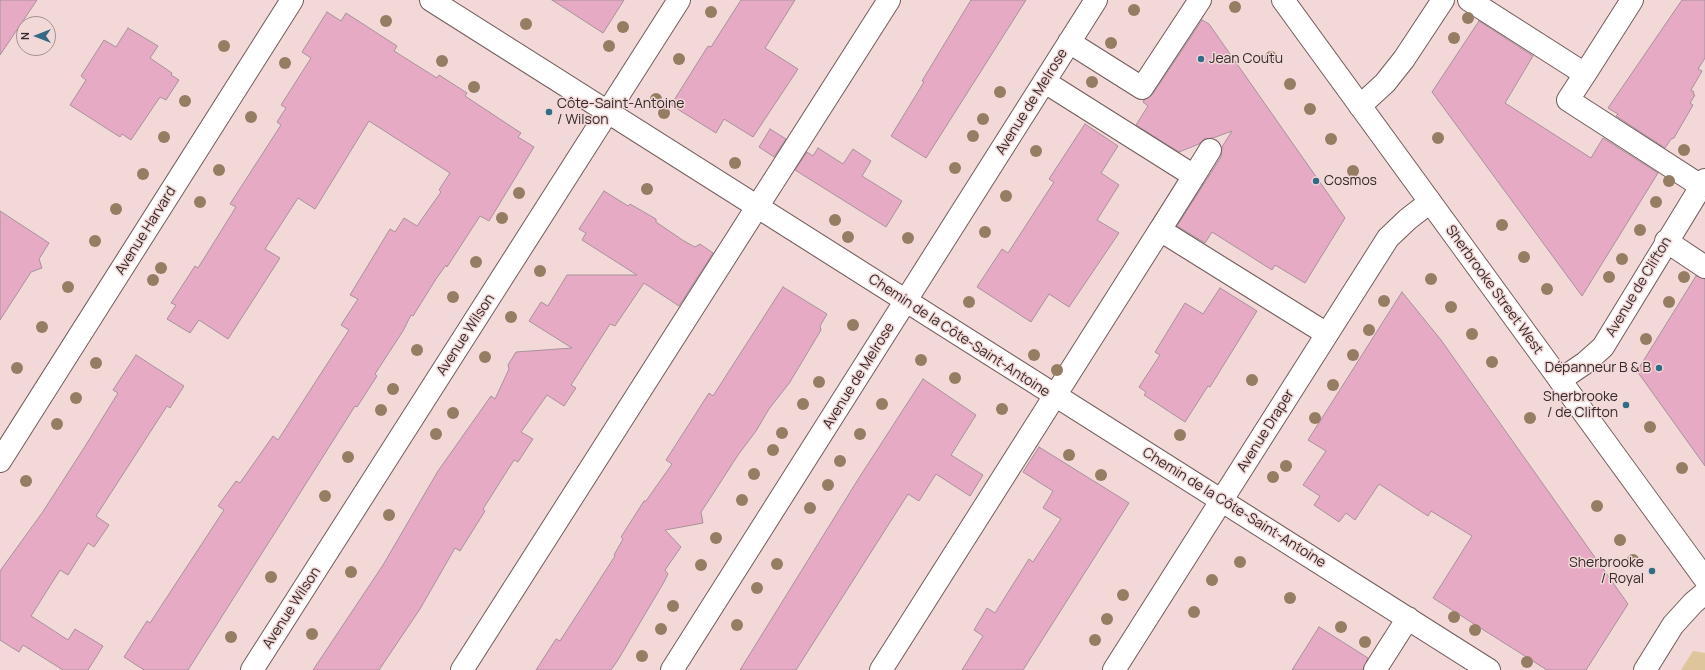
<!DOCTYPE html>
<html>
<head>
<meta charset="utf-8">
<style>
	body { margin:0 }
	#map { position:relative; width:1705px; height:670px; overflow:hidden; background:#f2d8d7; font-family:Manrope,sans-serif }
	canvas { display:block }
	.north { position:absolute; left:16px; top:16px; width:40px; height:40px; box-sizing:border-box; background:#f2d8d7; border:1px solid #a69292; border-radius:50%; rotate:270deg; font-size:11px; font-weight:700; line-height:16px; text-align:center; color:#342a2a }
	.north::after { content:''; display:block; margin:auto; width:14px; height:18px; background:#336a85; clip-path:polygon(50% 0,100% 100%,50% 72%,0 100%) }
</style>
</head>
<body>
<div id="map">
<canvas width="1705" height="670"></canvas>
<div class="north">N</div>
</div>
<script>
const ctx = document.querySelector('canvas').getContext('2d');
ctx.lineJoin = 'round';
function fill(path, color) { ctx.fillStyle = color; ctx.fill(path, 'evenodd'); }
const shape = rows => new Path2D(rows.map(r => 'M' + r).join(''));
function trace(path, color, width, dash) { ctx.strokeStyle = color; ctx.lineWidth = width; ctx.lineCap = dash ? 'butt' : 'round'; ctx.setLineDash(dash || []); ctx.stroke(path); }
function write(font, color, halo, rows, align = 'center') {
  ctx.font = font + ' Manrope,sans-serif'; ctx.lineWidth = 3; ctx.setLineDash([]); ctx.textBaseline = 'middle'; ctx.strokeStyle = halo; ctx.fillStyle = color; for (const [text, x, y, turn = 0] of rows) {
    ctx.save(); ctx.translate(x, y); ctx.rotate((+turn || 0) * Math.PI / 180); ctx.textAlign = isNaN(turn) ? turn : align; if (halo) ctx.strokeText(text, 0, 0); ctx.fillText(text, 0, 0); ctx.restore();
  }
}
const green = shape([
	[1693,651,1705,653,1705,670,1681,670]
]);
const building = shape([
	[0,0,37,0,0,55,0,0],
	[552,0,624,0,603,33,552,0],
	[741,0,795,0,765,48,798,69,753,137,724,119,716,133,671,105,708,46,711,47,741,0],
	[971,0,1026,0,926,158,891,136,924,82,922,81,971,0],
	[1682,0,1705,0,1705,58,1698,69,1702,71,1691,90,1694,92,1693,94,1695,95,1690,103,1693,105,1674,138,1671,139,1665,148,1616,116,1618,114,1608,108,1682,0],
	[327,12,341,21,346,13,397,46,394,51,437,78,439,75,467,93,465,96,521,133,518,137,534,147,489,221,480,216,447,267,446,265,436,279,413,316,411,315,403,331,375,374,377,376,357,407,355,406,188,670,144,670,124,657,147,621,150,623,224,510,218,506,236,481,240,483,273,436,278,440,349,330,341,325,358,299,350,295,390,229,395,232,404,218,417,226,441,192,439,190,450,173,369,121,315,209,298,198,265,249,280,258,228,339,199,320,190,333,167,319,176,305,171,303,195,266,198,268,236,207,230,204,281,125,277,122,286,108,281,105,311,58,302,52,327,12],
	[1202,20,1209,24,1345,218,1305,283,1275,265,1272,270,1212,232,1205,243,1177,226,1221,157,1222,147,1232,131,1213,138,1204,139,1199,144,1179,152,1136,125,1148,106,1143,102,1144,100,1152,95,1202,20],
	[1479,21,1533,56,1505,103,1591,158,1603,138,1658,173,1582,296,1432,92,1479,21],
	[128,28,158,46,150,58,172,73,171,75,179,80,166,100,160,97,131,140,122,134,120,137,70,105,86,80,81,76,104,40,116,47,128,28],
	[1085,124,1118,146,1101,173,1119,185,1097,220,1119,233,1069,307,1049,294,1031,322,977,287,1002,249,1008,253,1054,182,1049,179,1085,124],
	[770,129,786,139,774,157,759,147,770,129],
	[818,148,843,164,853,149,871,161,862,176,902,201,886,227,795,170,807,152,813,156,818,148],
	[604,191,628,206,630,204,656,219,656,222,684,241,695,247,700,244,713,253,679,306,644,283,615,326,610,324,571,385,576,388,564,406,547,395,521,432,533,439,518,462,514,460,483,509,485,511,460,551,455,548,420,609,379,670,313,670,383,565,438,471,491,396,495,399,509,369,508,365,516,352,572,348,529,321,541,302,548,306,567,275,637,275,582,240,586,233,579,229,604,191],
	[0,211,49,243,39,259,42,268,31,272,0,320,0,211],
	[1696,276,1705,279,1705,466,1637,371,1696,276],
	[783,287,827,314,820,326,821,330,790,382,769,409,756,431,738,455,709,500,701,512,703,523,665,530,681,547,665,570,668,574,664,582,618,660,611,670,536,670,556,639,560,641,615,556,614,555,623,539,621,537,644,501,646,501,672,464,666,460,709,393,713,396,783,287],
	[1220,288,1257,311,1210,387,1208,386,1185,422,1144,395,1146,392,1139,387,1160,355,1155,352,1185,303,1203,314,1220,288],
	[1402,292,1441,340,1628,604,1586,670,1547,670,1433,598,1472,536,1431,511,1428,516,1379,484,1355,520,1346,513,1339,522,1314,505,1320,496,1303,485,1326,451,1308,440,1402,292],
	[136,355,184,386,170,408,167,406,96,516,109,525,94,547,88,543,68,575,60,570,31,616,68,640,75,629,103,646,88,670,63,670,23,645,19,652,0,640,0,571,42,513,84,448,118,393,113,390,136,355],
	[923,379,976,415,951,455,983,475,970,496,936,474,919,501,908,494,796,670,740,670,857,481,923,379],
	[1039,447,1129,503,1023,670,962,670,983,636,974,630,987,608,995,613,1029,559,1033,562,1061,519,1043,508,1053,491,1023,472,1039,447],
	[1319,627,1368,658,1363,670,1292,670,1319,627]
]);
const minor = shape([
	[431,0,1489,670],
	[1469,0,1585,74,1568,100,1701,186],
	[1069,42,1142,88,1200,0],
	[1585,74,1632,0],
	[1045,82,1194,176,1210,150],
	[1360,106,1385,83,1404,59,1443,0],
	[1160,230,1194,176],
	[1666,241,1705,267],
	[1560,380,1585,363,1603,347,1705,180],
	[0,461,292,0],
	[252,670,679,0],
	[462,670,889,0],
	[672,670,1096,0],
	[881,670,1160,230,1327,334],
	[1114,670,1388,238,1408,219,1430,202],
	[1375,670,1408,618],
	[1645,670,1673,625,1693,603,1705,593]
]);
const major = shape([
	[1283,0,1705,579]
]);
const trees = [
	[1235,7],
	[1134,10],
	[711,12],
	[1468,18],
	[386,21],
	[526,24],
	[623,27],
	[1454,38],
	[1111,43],
	[224,46],
	[609,46],
	[1271,57],
	[679,59],
	[442,61],
	[285,63],
	[1092,82],
	[1290,84],
	[474,87],
	[1000,92],
	[656,99],
	[185,101],
	[1310,109],
	[664,113],
	[251,117],
	[983,119],
	[973,136],
	[164,137],
	[1438,138],
	[1331,139],
	[1684,150],
	[1036,151],
	[735,163],
	[955,168],
	[219,170],
	[1353,171],
	[143,174],
	[1669,181],
	[647,189],
	[519,193],
	[1006,196],
	[200,202],
	[1656,202],
	[116,209],
	[502,218],
	[835,220],
	[1502,225],
	[1640,230],
	[985,232],
	[848,237],
	[908,238],
	[95,241],
	[1524,257],
	[1622,259],
	[476,262],
	[161,268],
	[540,271],
	[1609,277],
	[1684,277],
	[1431,279],
	[153,280],
	[68,287],
	[1547,289],
	[453,297],
	[1384,301],
	[969,302],
	[1669,302],
	[1451,307],
	[511,317],
	[853,325],
	[42,327],
	[1369,330],
	[1472,334],
	[1646,339],
	[417,350],
	[1034,355],
	[1353,355],
	[485,357],
	[921,360],
	[1492,362],
	[96,363],
	[17,368],
	[1057,370],
	[955,378],
	[1252,380],
	[819,382],
	[1333,385],
	[393,389],
	[76,398],
	[803,404],
	[882,404],
	[1002,409],
	[381,410],
	[453,413],
	[1315,418],
	[1530,418],
	[57,424],
	[1650,427],
	[782,433],
	[436,434],
	[860,434],
	[1180,435],
	[773,450],
	[1069,455],
	[348,457],
	[840,461],
	[1286,466],
	[1682,468],
	[754,474],
	[1101,475],
	[1273,477],
	[26,481],
	[828,485],
	[325,496],
	[742,500],
	[1597,506],
	[810,508],
	[389,515],
	[716,538],
	[1620,540],
	[1633,560],
	[1240,562],
	[777,564],
	[701,565],
	[351,572],
	[271,577],
	[1212,580],
	[757,588],
	[1123,595],
	[1290,598],
	[673,606],
	[1194,612],
	[1454,617],
	[1107,619],
	[737,625],
	[1341,627],
	[661,629],
	[1475,630],
	[312,634],
	[231,637],
	[1095,640],
	[1365,642],
	[642,656],
	[1527,662]
];
const markers = [
	[1201,59,4,"#336a85"],
	[549,112,4,"#336a85"],
	[1316,181,4,"#336a85"],
	[1659,368,4,"#336a85"],
	[1626,405,4,"#336a85"],
	[1652,571,4,"#336a85"]
];
const poiNames = [
	["Jean Coutu",1209,59],
	["Côte-Saint-Antoine",557,104],
	["/ Wilson",557,120],
	["Cosmos",1324,181],
	["Dépanneur B & B",1651,368,"right"],
	["Sherbrooke",1618,397,"right"],
	["/ de Clifton",1618,413,"right"],
	["Sherbrooke",1644,563,"right"],
	["/ Royal",1644,579,"right"]
];
const streetNames = [
	["Avenue de Melrose",1032,102,-58],
	["Avenue Harvard",146,231,-58],
	["Avenue de Clifton",1639,287,-59],
	["Sherbrooke Street West",1494,290,54],
	["Avenue Wilson",466,335,-57],
	["Chemin de la Côte-Saint-Antoine",959,336,33],
	["Avenue de Melrose",859,376,-58],
	["Avenue Draper",1266,431,-58],
	["Chemin de la Côte-Saint-Antoine",1234,508,32],
	["Avenue Wilson",292,608,-57]
];
fill(green, '#dfc59c');
fill(building, '#e6aac5');
trace(building, '#a7919b', 1);
trace(minor, '#735c5c', 24);
trace(major, '#735c5c', 24);
trace(minor, '#fff', 22);
trace(major, '#fff', 22);
ctx.fillStyle = '#957d64';
for (const [x, y] of trees) { ctx.beginPath(); ctx.arc(x, y, 6, 0, 2 * Math.PI); ctx.fill(); }
for (const [x, y, r, color] of markers) { const dot = new Path2D(); dot.arc(x, y, r, 0, 2 * Math.PI); ctx.fillStyle = color; ctx.fill(dot); trace(dot, '#f2d8d7', 1.5); }
write('14px', '#342a2a', '#f2d8d7', poiNames, 'left');
write('14px', '#342a2a', '#f2d8d7', streetNames);
</script>
</body>
</html>
